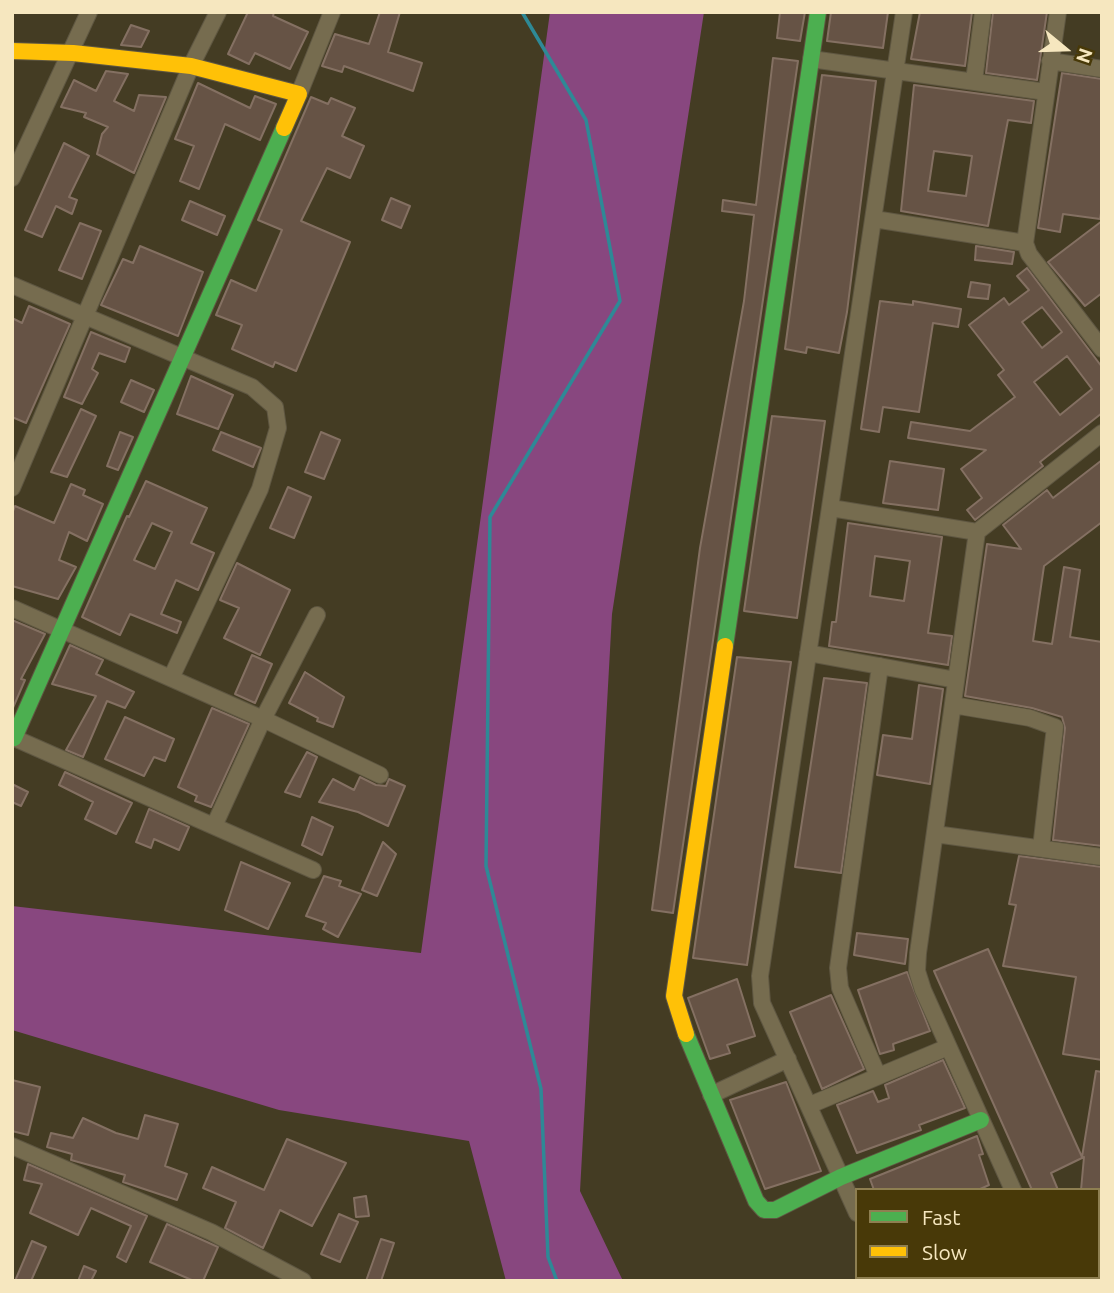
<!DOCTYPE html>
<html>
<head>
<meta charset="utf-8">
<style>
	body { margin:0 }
	#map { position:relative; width:1114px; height:1293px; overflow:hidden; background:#443c23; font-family:Ubuntu,sans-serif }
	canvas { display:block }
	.frame { position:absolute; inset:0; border:14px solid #f6e7bf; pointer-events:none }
	.legend { position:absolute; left:855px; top:1188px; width:245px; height:91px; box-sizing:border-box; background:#483908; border:2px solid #8e7f51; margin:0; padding:9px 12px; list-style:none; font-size:21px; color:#f6e7bf }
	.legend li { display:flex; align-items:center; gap:14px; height:35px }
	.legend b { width:35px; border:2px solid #8e7f51 }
	.north { position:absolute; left:1030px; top:14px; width:70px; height:70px; -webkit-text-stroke:5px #483908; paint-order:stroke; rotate:109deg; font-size:19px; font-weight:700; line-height:28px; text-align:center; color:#f6e7bf }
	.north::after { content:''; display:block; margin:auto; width:24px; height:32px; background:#f6e7bf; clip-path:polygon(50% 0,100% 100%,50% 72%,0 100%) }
</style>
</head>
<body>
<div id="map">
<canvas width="1114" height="1293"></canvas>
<div class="frame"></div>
<ul class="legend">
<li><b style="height:9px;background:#4caf50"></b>Fast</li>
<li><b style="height:9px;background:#ffc107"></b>Slow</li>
</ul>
<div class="north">N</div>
</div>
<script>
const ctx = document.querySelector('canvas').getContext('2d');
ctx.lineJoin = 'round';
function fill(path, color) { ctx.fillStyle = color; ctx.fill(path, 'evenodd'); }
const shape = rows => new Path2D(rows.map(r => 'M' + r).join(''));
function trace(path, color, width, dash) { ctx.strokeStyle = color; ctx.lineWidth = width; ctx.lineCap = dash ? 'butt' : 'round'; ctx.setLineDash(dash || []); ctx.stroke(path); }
const green = shape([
	[550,12,704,12,612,614,580,1191,623,1281,506,1281,469,1141,279,1110,12,1030,12,906,421,953]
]);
const stream = shape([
	[522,12,586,120,620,301,490,517,486,866,541,1089,548,1257,557,1281]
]);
const building = shape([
	[248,12,274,12,273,16,308,32,290,69,255,53,249,64,228,54,248,12],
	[380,12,400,12,388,52,422,63,413,91,344,66,342,72,322,66,335,34,369,44,380,12],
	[780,12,805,12,800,41,777,38,780,12],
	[831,12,888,12,883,48,827,41,831,12],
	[920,12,972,12,965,66,911,59,920,12],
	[993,12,1047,12,1037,80,986,73,993,12],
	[131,25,149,31,141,47,121,45,131,25],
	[773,58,798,61,673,913,652,910,700,548,744,301,754,215,722,211,723,200,756,205,773,58],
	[106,71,128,74,114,101,134,111,139,95,166,97,134,173,97,154,102,134,108,127,84,117,86,113,61,107,74,80,96,91,106,71],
	[1062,73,1102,79,1102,207,1100,219,1063,214,1060,232,1038,228,1062,73],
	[822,75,876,81,847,312,839,353,807,347,806,353,785,349,822,75],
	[198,83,250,108,255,96,276,104,260,140,225,124,199,189,180,181,194,146,175,139,198,83],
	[914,85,1034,101,1031,123,1008,120,988,226,901,211,914,85],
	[934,151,972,156,966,196,928,191,934,151],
	[311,97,328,104,331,98,355,108,342,136,364,146,350,178,327,168,301,221,350,242,296,371,275,362,273,367,232,349,242,325,216,315,231,280,256,291,282,230,258,220,311,97],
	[64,143,89,156,69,197,77,200,72,214,56,206,42,237,25,230,64,143],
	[391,198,410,206,401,228,382,220,391,198],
	[190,201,225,216,217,235,182,220,190,201],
	[1102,221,1102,293,1085,306,1048,262,1102,221],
	[80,223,101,231,82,279,59,270,80,223],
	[140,246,203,272,178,336,101,305,123,259,133,263,140,246],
	[976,246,1014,252,1012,264,975,260,976,246],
	[1027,268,1102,367,1102,413,1040,462,1043,466,975,520,967,510,982,498,961,469,986,450,908,438,911,422,970,431,1015,397,998,375,1004,370,969,325,1004,298,1009,305,1029,290,1017,276,1027,268],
	[1042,307,1062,332,1042,348,1022,322,1042,307],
	[1067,356,1092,389,1060,415,1034,382,1067,356],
	[971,282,990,285,988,299,968,297,971,282],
	[880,301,913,305,913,301,961,309,958,327,933,323,919,412,883,407,879,432,861,429,880,301],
	[29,306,70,324,26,423,12,417,12,318,22,323,29,306],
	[91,332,130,348,125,362,99,353,92,369,98,373,82,404,64,397,91,332],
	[191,376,233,395,218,429,177,414,191,376],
	[131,380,154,390,144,412,121,402,131,380],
	[81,409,96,416,67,477,51,472,81,409],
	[772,416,825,421,797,618,744,611,772,416],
	[120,432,133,437,118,470,107,466,120,432],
	[221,432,261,448,253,467,213,450,221,432],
	[321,432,340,440,324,479,305,472,321,432],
	[1102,460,1102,522,1044,566,1033,641,1052,644,1064,567,1080,570,1070,637,1102,642,1102,846,1053,840,1065,728,1062,717,1032,708,965,696,987,544,1021,549,1003,525,1047,490,1053,498,1102,460],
	[890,461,944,469,938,510,883,503,890,461],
	[146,481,207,508,191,543,214,553,198,590,176,580,161,614,181,622,177,633,130,614,120,635,82,617,127,516,129,517,146,481],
	[152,523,172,532,155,569,134,560,152,523],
	[71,484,85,490,83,495,103,504,87,541,69,532,59,560,76,567,58,599,12,586,12,514,15,506,54,523,71,484],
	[288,487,311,497,294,538,270,528,288,487],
	[848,523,942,537,928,633,952,636,948,665,829,646,832,622,836,622,848,523],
	[875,556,910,561,904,601,870,596,875,556],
	[237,563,290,590,260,655,224,638,239,608,220,600,237,563],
	[12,620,45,634,21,679,25,680,12,710,12,620],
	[70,645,103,660,96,674,134,692,125,708,107,701,83,757,66,750,96,696,52,684,70,645],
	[252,655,272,664,255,703,235,694,252,655],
	[737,657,791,662,747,965,693,958,737,657],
	[305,672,344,697,333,727,317,721,318,718,289,703,305,672],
	[824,678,867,683,841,873,795,867,824,678],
	[919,685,943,689,930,784,877,775,883,735,912,739,919,685],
	[212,708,249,724,211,807,195,801,197,796,178,787,212,708],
	[125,717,174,739,165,761,154,757,144,776,105,759,125,717],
	[307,752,317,757,300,797,285,792,307,752],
	[65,772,132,803,116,834,85,819,93,802,59,785,65,772],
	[360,777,376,785,386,786,389,779,405,786,388,826,358,812,319,802,333,779,354,790,360,777],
	[12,784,28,792,21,806,12,802,12,784],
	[149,809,189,827,179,850,154,839,151,848,136,842,149,809],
	[312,817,333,827,322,855,302,845,312,817],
	[383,842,396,854,377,896,362,890,383,842],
	[1019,856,1102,867,1102,1060,1063,1054,1076,977,1003,966,1016,905,1009,904,1019,856],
	[241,862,290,883,268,929,225,910,241,862],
	[324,876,341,881,339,886,361,894,338,937,323,929,326,923,306,916,324,876],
	[857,933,908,939,905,964,854,955,857,933],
	[988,949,1082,1157,1096,1071,1102,1072,1102,1190,1081,1190,1084,1157,1051,1173,1058,1190,1032,1190,934,971,988,949],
	[907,972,930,1031,893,1044,894,1050,880,1054,858,990,907,972],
	[737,979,755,1036,727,1045,730,1053,710,1059,688,998,737,979],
	[831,995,864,1069,822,1089,790,1012,831,995],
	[943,1060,965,1108,919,1125,921,1130,857,1153,837,1105,873,1091,878,1102,889,1098,885,1085,943,1060],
	[12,1080,40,1087,28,1135,12,1131,12,1080],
	[786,1082,821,1171,765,1189,730,1100,786,1082],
	[145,1115,178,1124,165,1166,187,1174,177,1200,123,1182,125,1175,71,1160,72,1154,47,1147,51,1133,73,1138,83,1118,116,1133,138,1139,145,1115],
	[977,1136,983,1154,979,1155,989,1185,978,1190,874,1190,870,1179,977,1136],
	[287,1139,346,1163,312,1226,280,1210,263,1248,225,1228,236,1202,203,1188,212,1167,264,1190,287,1139],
	[28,1164,147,1216,126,1262,117,1257,131,1226,91,1208,78,1235,30,1213,42,1184,24,1180,28,1164],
	[366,1196,369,1216,356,1217,354,1198,366,1196],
	[339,1214,358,1222,340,1262,321,1254,339,1214],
	[167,1224,218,1247,203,1281,194,1281,150,1262,167,1224],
	[381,1239,394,1243,381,1281,366,1281,381,1239],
	[32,1241,46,1247,31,1281,15,1281,32,1241],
	[84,1266,96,1271,91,1281,78,1281,84,1266]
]);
const street = shape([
	[1058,12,1025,243,1029,254,1102,349],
	[811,59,1046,92],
	[1050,61,1102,69],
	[974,81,983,12],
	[299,94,332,12],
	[12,178,89,12],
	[874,219,1025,243],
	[12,285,252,387,275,407,278,428,260,489,171,678],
	[12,488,191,66,218,12],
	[831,508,977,532],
	[12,608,263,719,380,775],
	[808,653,956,680],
	[953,705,1030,718,1055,727,1041,848],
	[12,737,313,870],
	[214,826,263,719,317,615],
	[935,834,1102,857],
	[878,1076,840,988,838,968,880,666],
	[711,1095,788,1059],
	[810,1105,948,1047],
	[12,1146,211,1232,303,1281],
	[1013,1190,923,990,917,971,918,953,977,532,1102,433],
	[857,1213,762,1003,760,976,904,12],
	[1098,1230,1102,1230],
	[885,1277,887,1281],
	[972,1277,974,1281]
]);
const fast = shape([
	[725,646,818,12],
	[14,738,284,128],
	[686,1034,756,1201,764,1210,775,1210,841,1177,981,1120]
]);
const slow = shape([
	[12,51,73,53,191,66,299,94,284,128],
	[686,1034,674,996,725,646]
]);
fill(green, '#88477f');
trace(stream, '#2e8996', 3.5);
fill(building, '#665345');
trace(building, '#847062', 2);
trace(street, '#5f5742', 18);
trace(fast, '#5f5742', 18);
trace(slow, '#5f5742', 18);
trace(street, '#766c4f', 16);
trace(fast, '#4caf50', 16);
trace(slow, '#ffc107', 16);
</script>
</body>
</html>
